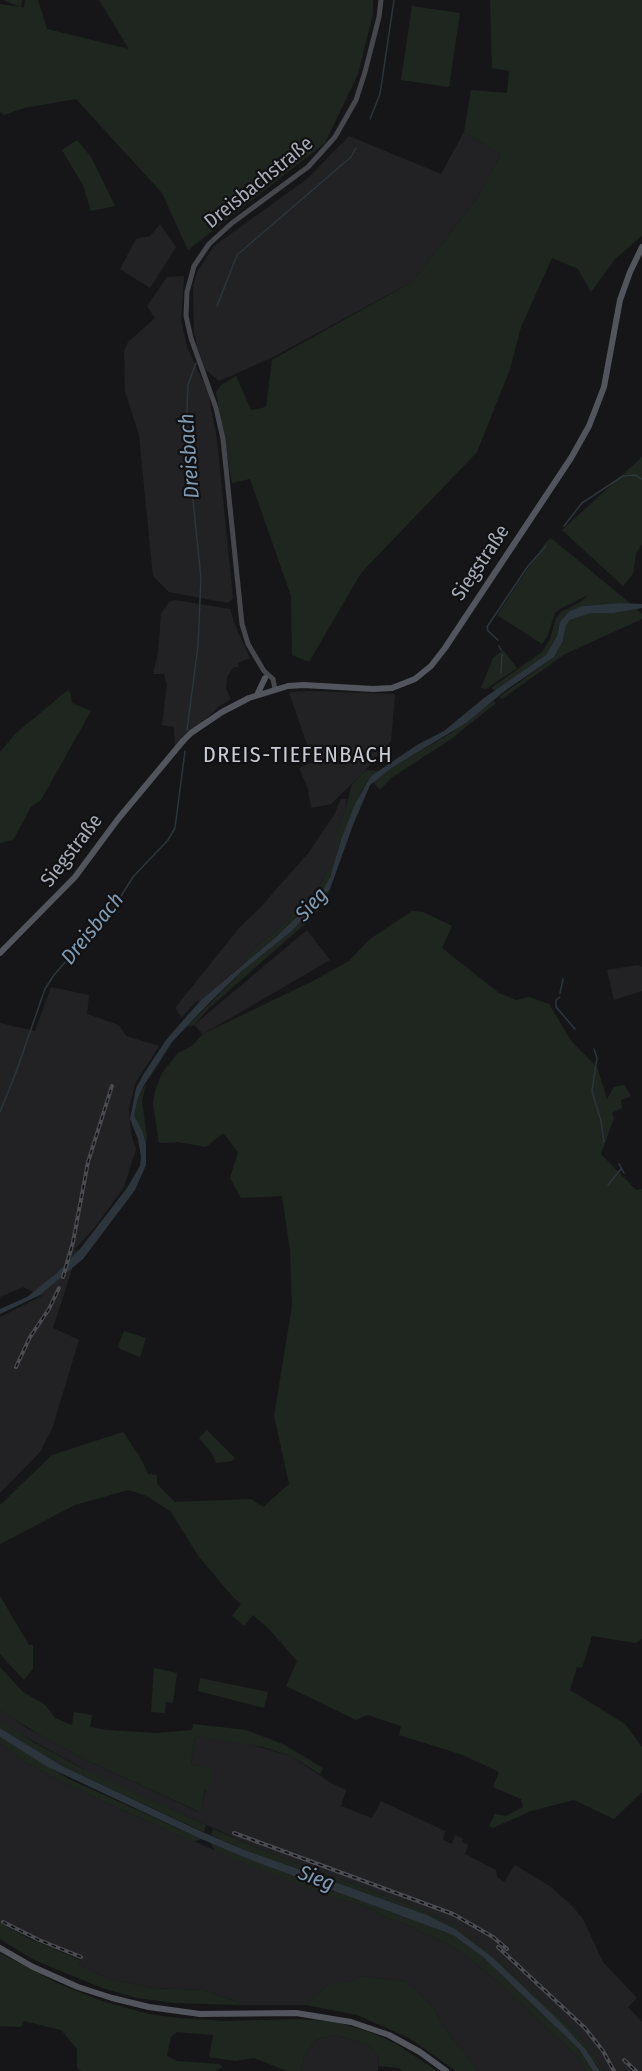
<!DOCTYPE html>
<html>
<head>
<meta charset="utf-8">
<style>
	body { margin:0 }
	canvas { display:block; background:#161618 }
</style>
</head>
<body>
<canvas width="642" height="2071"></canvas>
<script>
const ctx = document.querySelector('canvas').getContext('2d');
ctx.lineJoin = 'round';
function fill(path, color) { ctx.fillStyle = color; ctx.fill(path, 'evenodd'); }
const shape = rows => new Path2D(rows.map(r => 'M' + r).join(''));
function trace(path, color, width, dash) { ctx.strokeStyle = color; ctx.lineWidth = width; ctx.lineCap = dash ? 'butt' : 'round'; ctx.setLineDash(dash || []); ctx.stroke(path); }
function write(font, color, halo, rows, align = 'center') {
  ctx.font = font + ' "Fira Sans Condensed",sans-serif'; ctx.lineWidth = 4.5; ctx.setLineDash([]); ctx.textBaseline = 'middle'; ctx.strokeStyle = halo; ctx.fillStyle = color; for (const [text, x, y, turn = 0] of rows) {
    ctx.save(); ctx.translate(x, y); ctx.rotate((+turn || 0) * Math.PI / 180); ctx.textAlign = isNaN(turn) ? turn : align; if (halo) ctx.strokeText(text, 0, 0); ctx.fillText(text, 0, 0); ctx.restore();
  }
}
const built = shape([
	[464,132,501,154,476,200,412,282,271,358,219,381,204,368,194,334,193,287,198,270,214,246,307,179,349,136,441,174],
	[160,224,176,247,150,288,120,269,136,239,150,236],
	[184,276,181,321,188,349,208,392,217,439,233,598,228,603,169,592,153,576,139,435,125,391,124,351,128,342,155,318,147,306,167,277],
	[175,600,230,609,235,625,250,658,238,663,238,667,234,667,227,677,226,689,231,699,220,706,175,746,174,727,162,725,167,685,164,674,153,674,158,653,161,614,169,602],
	[310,691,395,694,391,741,359,777,331,804,311,808,308,789,299,768,313,762,289,692],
	[341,799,347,799,345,811,336,833,336,848,338,848,336,860,329,867,321,883,282,926,255,947,241,966,201,1000,196,1002,182,1017,175,1008,240,927,260,908,309,852,334,815],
	[307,930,330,960,203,1034,194,1025],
	[638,965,642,967,642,991,614,1000,607,970],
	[51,987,89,995,87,1014,119,1025,126,1036,159,1046,135,1084,129,1109,131,1134,136,1149,124,1187,95,1227,75,1249,78,1251,53,1328,79,1340,52,1429,40,1452,0,1493,0,1317,42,1296,23,1287,0,1297,0,1023,35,1031],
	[0,1709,27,1728,88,1761,199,1812,213,1769,191,1764,195,1736,241,1742,291,1756,331,1783,346,1790,341,1806,372,1818,381,1801,445,1831,443,1840,452,1844,455,1835,463,1839,462,1842,468,1845,465,1854,496,1870,497,1877,504,1882,515,1865,551,1887,573,1907,583,1919,603,1962,637,1998,628,2007,642,2022,642,2071,604,2071,595,2057,576,2033,487,1950,451,1923,415,1907,267,1852,99,1777,16,1732,0,1721],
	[0,1744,27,1763,62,1782,180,1836,337,1899,354,1902,375,1910,382,1916,407,1925,443,1942,463,1953,500,1984,579,2058,586,2071,478,2071,442,2025,436,2011,419,1993,406,1982,361,1976,348,1983,329,1983,306,2005,240,2005,235,2001,204,1990,153,1988,109,1979,79,1965,81,1960,0,1923],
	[335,2035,367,2044,379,2057,378,2071,301,2071,304,2056,316,2040]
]);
const green = shape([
	[3,0,22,0,21,7,24,8,25,0,38,0,47,29,129,49,99,0,373,0,373,14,358,74,325,143,188,250,162,193,76,99,24,108,4,115,0,112,0,4,20,7],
	[490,0,642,0,642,236,615,259,591,292,578,269,552,258,521,327,510,369,477,452,361,573,309,662,292,655,291,596,250,479,232,483,216,392,221,385,236,376,251,410,266,407,272,360,412,282,476,200,501,154,464,132,471,90,507,93,509,71,492,68],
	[412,6,460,13,449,87,401,80],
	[77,140,91,157,115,206,91,211,83,185,62,150],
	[642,457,642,544,636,553,633,574,623,586,562,530],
	[551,538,631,604,620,603,583,606,560,622,557,636,546,655,495,691,491,688,542,652,550,639,556,618,561,612,582,601,588,595,560,609,555,613,547,637,542,644,497,615,546,542],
	[636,609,642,614,642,619,565,654,502,699,499,697,554,657,563,641,566,624,570,620,591,613,614,613],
	[503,650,517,668,486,689,481,688,493,658],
	[68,690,71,694,72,703,91,711,41,800,31,807,13,840,0,843,0,752,15,734],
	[494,701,496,703,451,739,391,778,380,790,373,782,393,767,451,733],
	[366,770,378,771,371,776,361,792,338,848,336,848,336,833,345,811,352,784],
	[336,860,326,886,321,894,276,937,241,966,255,947,282,926,321,883,329,867],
	[330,889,325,903,304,925,209,1008,194,1025,187,1027,242,971,293,930],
	[412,911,423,912,452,926,442,948,499,993,516,1000,529,997,549,1004,572,1042,597,1067,607,1099,614,1087,624,1085,631,1096,621,1100,622,1108,612,1113,614,1118,601,1154,636,1190,642,1189,642,1639,636,1643,592,1636,582,1668,577,1667,570,1690,625,1724,642,1747,642,1792,614,1819,574,1800,531,1811,493,1828,489,1826,495,1814,506,1816,523,1807,521,1799,493,1787,499,1772,463,1755,399,1735,401,1726,368,1715,356,1720,286,1686,297,1661,268,1628,253,1615,244,1626,232,1616,241,1604,233,1597,199,1557,171,1512,147,1496,128,1490,75,1505,0,1544,0,1505,52,1455,123,1432,140,1457,148,1474,157,1475,157,1484,175,1502,251,1499,263,1507,289,1484,274,1416,292,1306,290,1251,282,1196,241,1198,230,1178,238,1152,223,1133,206,1147,178,1142,159,1143,153,1104,155,1091,162,1073,178,1053,192,1046,203,1034,313,981,349,961,370,939],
	[175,1039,146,1083,142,1101,147,1137,146,1144,143,1132,134,1117,138,1098,153,1070],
	[124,1331,146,1338,140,1357,120,1349,118,1346],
	[207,1430,235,1458,232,1461,216,1463,213,1455,199,1438],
	[0,1596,29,1645,33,1645,33,1669,24,1680,0,1654],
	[0,1667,23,1692,45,1705,55,1718,72,1725,74,1712,92,1715,90,1727,107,1730,157,1733,192,1730,193,1724,246,1730,283,1744,323,1768,320,1774,291,1756,263,1747,195,1736,191,1764,214,1769,209,1789,205,1790,200,1812,88,1761,45,1738,8,1715,0,1709],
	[154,1668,177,1673,173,1703,166,1702,165,1713,151,1712],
	[200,1678,268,1692,264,1708,198,1691],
	[0,1721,33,1742,80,1767,206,1825,204,1832,62,1766,0,1728],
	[0,1737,69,1779,201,1839,193,1842,62,1782,27,1763,0,1744],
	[213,1829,267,1852,415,1907,451,1923,487,1950,576,2033,595,2057,604,2071,600,2071,598,2066,492,1957,455,1929,427,1915,242,1849,211,1835],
	[209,1841,256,1862,453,1935,483,1957,556,2027,579,2049,593,2071,586,2071,579,2058,500,1984,463,1953,443,1942,407,1925,382,1916,375,1910,354,1902,337,1899,216,1852],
	[0,1923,32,1940,81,1960,79,1965,109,1979,153,1988,204,1990,235,2001,240,2005,173,2003,137,1998,102,1988,34,1960,0,1939],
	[0,1953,59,1984,102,2001,149,2014,178,2018,228,2021,300,2019,336,2022,369,2032,395,2043,437,2071,403,2071,399,2068,379,2066,379,2057,367,2044,335,2035,316,2040,304,2056,301,2071,287,2071,254,2058,235,2061,209,2057,213,2035,177,2032,171,2037,167,2056,177,2061,219,2064,223,2067,215,2071,81,2071,77,2068,77,2049,61,2030,24,2021,21,2027,0,2026],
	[361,1976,406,1982,419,1993,436,2011,442,2025,478,2071,456,2071,409,2038,357,2015,306,2005,329,1983,348,1983]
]);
const water = shape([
	[620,603,642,604,642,608,614,613,591,613,570,620,566,625,563,641,554,657,506,690,466,723,393,767,370,785,353,825,330,889,293,930,242,971,211,1001,172,1042,144,1085,138,1098,134,1116,143,1132,146,1144,146,1165,135,1190,83,1259,40,1295,0,1314,0,1309,27,1297,57,1273,80,1249,127,1188,140,1166,141,1157,138,1139,130,1119,136,1088,143,1075,166,1040,201,1000,276,937,321,894,330,877,341,840,355,804,371,776,417,745,444,731,484,698,546,655,557,636,560,622,570,611,583,606],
	[0,1728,62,1766,198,1830,242,1849,427,1915,455,1929,492,1957,558,2020,586,2050,600,2071,593,2071,579,2049,556,2027,483,1957,453,1935,256,1862,201,1839,48,1767,0,1737]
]);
const stream = shape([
	[370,119,380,94,394,0],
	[217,306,237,255,351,157,356,148],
	[564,526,582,503,623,476,635,475,642,479],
	[498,640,488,631,487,627,528,566,546,546],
	[499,646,501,650],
	[501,673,502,654],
	[187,730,198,646,201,578,186,433,188,385,196,363],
	[560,993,563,979],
	[560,997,556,1000,556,1007,575,1029],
	[594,1049,597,1058,592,1091,601,1121,604,1142],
	[0,1112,15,1075,45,989,54,975,116,904,133,877,168,840,175,828,185,751],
	[619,1164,624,1173],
	[608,1185,621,1169]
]);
const secondary = shape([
	[275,689,273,679,264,671,248,644,242,624,223,439,216,408,191,338,186,316,187,292,194,266,209,244,232,223,308,167,335,137,356,100,365,72,379,17,381,0]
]);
const primary = shape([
	[257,695,265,678],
	[0,953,75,877,118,819,183,741,191,733,222,712,249,698,288,686,304,685,373,689,392,688,415,679,431,666,445,648,571,458,589,426,604,387,620,300,630,272,642,247],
	[0,1948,33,1967,78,1987,112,1998,149,2007,200,2014,296,2013,351,2022,389,2035,420,2052,446,2071]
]);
const rail = shape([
	[63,1277,73,1242,88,1162,112,1086],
	[16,1367,30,1337,49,1309,59,1288],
	[234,1833,453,1914,493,1937,507,1949],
	[3,1922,39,1940,81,1957],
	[498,1947,585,2028,603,2051,614,2071],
	[624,2060,636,2071]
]);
const streetNames = [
	["Dreisbachstraße",259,183,-39],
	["Siegstraße",481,563,-56],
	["Siegstraße",72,851,-52]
];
const waterNames = [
	["Dreisbach",190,456,-94],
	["Sieg",312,905,-49],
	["Dreisbach",93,929,-51],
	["Sieg",316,1879,21]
];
const quarterNames = [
	["DREIS-TIEFENBACH",298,756]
];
fill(built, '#222225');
fill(green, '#1e261f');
fill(water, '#2c353c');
trace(stream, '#2c353c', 1.5);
trace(secondary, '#45474d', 5);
trace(primary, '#53555c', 6);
trace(rail, '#4a4c52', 4);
trace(rail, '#111113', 1.5, [4.5]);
write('20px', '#a8adb8', '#111113', streetNames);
write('italic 21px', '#7f9bb3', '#111113', waterNames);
ctx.letterSpacing = '1.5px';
write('22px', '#c9ccd4', '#111113', quarterNames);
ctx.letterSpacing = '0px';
</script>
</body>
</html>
